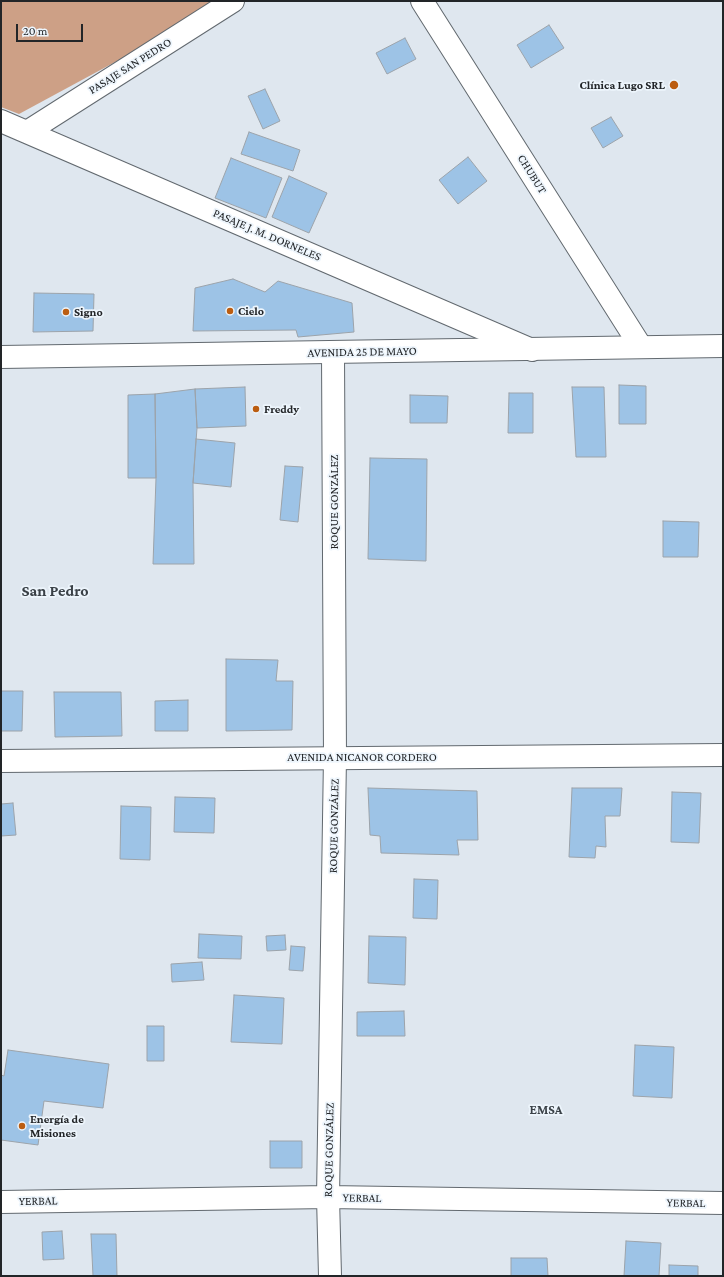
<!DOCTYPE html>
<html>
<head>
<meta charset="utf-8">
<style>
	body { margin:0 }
	#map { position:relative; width:724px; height:1277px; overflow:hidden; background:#dfe7ef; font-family:"Crimson Pro",serif }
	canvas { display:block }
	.frame { position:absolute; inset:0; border:2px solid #222528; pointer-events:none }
	.scale { position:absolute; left:16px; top:24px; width:67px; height:18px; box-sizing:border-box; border:2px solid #222528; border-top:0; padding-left:5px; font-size:12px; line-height:14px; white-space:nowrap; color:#222528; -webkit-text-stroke:3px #edf5fc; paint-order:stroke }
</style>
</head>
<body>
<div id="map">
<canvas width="724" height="1277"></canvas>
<div class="frame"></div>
<div class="scale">20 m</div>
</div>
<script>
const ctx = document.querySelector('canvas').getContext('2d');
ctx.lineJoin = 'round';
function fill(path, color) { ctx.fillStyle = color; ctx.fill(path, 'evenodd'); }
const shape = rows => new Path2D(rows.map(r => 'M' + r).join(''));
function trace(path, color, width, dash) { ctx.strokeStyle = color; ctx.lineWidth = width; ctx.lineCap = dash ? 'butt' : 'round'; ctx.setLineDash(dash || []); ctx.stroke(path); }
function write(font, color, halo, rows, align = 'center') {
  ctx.font = font + ' "Crimson Pro",serif'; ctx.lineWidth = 3.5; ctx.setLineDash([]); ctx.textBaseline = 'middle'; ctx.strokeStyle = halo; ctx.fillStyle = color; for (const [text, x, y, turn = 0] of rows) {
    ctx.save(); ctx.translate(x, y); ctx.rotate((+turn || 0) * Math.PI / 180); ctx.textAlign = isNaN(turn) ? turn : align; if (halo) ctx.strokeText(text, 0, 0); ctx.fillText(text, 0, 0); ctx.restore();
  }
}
const forest = shape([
	[1,1,228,1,19,114,1,107]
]);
const building = shape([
	[549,25,564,48,531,68,517,45,549,25],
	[405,38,416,59,387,74,376,53,405,38],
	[265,89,280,121,263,129,248,96,265,89],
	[611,117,623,136,603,148,591,128,611,117],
	[249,132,300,150,293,171,241,154,249,132],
	[468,157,487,181,458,204,439,180,468,157],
	[231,158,282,178,266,218,215,198,231,158],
	[289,176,327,193,309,233,272,217,289,176],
	[233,279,265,292,278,281,352,303,354,332,298,337,296,330,193,331,195,288,233,279],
	[34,293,94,294,93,331,33,332,34,293],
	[619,385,646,386,646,424,619,424,619,385],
	[245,387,246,426,197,428,195,389,245,387],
	[572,387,604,387,606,457,576,457,572,387],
	[195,389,197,428,193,483,194,564,153,564,156,478,155,394,195,389],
	[509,393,533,393,533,433,508,433,509,393],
	[155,394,156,478,128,478,128,395,155,394],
	[410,395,448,396,447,423,410,423,410,395],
	[196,439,235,443,231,487,193,483,196,439],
	[370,458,427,459,426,561,368,559,370,458],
	[285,466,303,467,298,522,280,520,285,466],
	[663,521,699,522,698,557,663,557,663,521],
	[226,659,278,660,276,681,293,681,292,730,226,731,226,659],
	[1,691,23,691,22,731,1,731,1,691],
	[54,692,121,692,122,736,55,737,54,692],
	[188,700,188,731,155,731,155,701,188,700],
	[368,788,477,791,478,840,457,840,459,855,381,853,380,836,370,835,368,788],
	[572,788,622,788,620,816,605,816,606,847,596,846,595,858,569,857,572,788],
	[672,792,701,793,699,843,671,842,672,792],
	[175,797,215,798,214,833,174,832,175,797],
	[13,803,16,835,1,836,1,804,13,803],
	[121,806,151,807,150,860,120,859,121,806],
	[414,879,438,880,437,919,413,918,414,879],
	[199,934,242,936,241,959,198,958,199,934],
	[285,935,286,950,267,951,266,936,285,935],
	[369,936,406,937,405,985,368,983,369,936],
	[291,946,305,947,303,971,289,970,291,946],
	[202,962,204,980,172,982,171,964,202,962],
	[234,995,284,998,282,1044,231,1042,234,995],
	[404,1011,405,1036,357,1036,357,1012,404,1011],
	[147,1026,164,1026,164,1061,147,1061,147,1026],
	[635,1045,674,1047,672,1098,633,1096,635,1045],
	[8,1050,109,1064,103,1108,44,1101,38,1145,1,1140,1,1075,4,1076,8,1050],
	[270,1141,302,1141,302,1168,270,1168,270,1141],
	[62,1231,64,1259,43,1260,42,1232,62,1231],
	[91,1234,116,1234,117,1276,93,1276,91,1234],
	[626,1241,661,1243,659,1276,624,1276,626,1241],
	[511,1258,547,1258,548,1276,511,1276,511,1258],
	[669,1265,698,1266,698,1276,669,1276,669,1265]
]);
const street = shape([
	[422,1,641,347],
	[1,121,532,350],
	[27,132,233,1],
	[1,1202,328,1197,723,1203],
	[330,1276,328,1197,335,757,333,353]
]);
const secondary = shape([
	[1,357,723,346],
	[1,761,723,755]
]);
const markers = [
	[674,85,5,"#bb5d11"],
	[230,311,4,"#bb5d11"],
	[66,312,4,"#bb5d11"],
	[256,409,4,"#bb5d11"],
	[22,1126,4,"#bb5d11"]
];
const streetNames = [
	["PASAJE SAN PEDRO",130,66,-32],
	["CHUBUT",532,174,58],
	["PASAJE J. M. DORNELES",267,235,23],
	["AVENIDA 25 DE MAYO",362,352,-1],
	["ROQUE GONZÁLEZ",334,502,-90],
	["AVENIDA NICANOR CORDERO",362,757],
	["ROQUE GONZÁLEZ",334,826,-89],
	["ROQUE GONZÁLEZ",329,1150,-89],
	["YERBAL",362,1198,1],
	["YERBAL",38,1201,-1],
	["YERBAL",686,1203,1]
];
const poiNames = [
	["Clínica Lugo SRL",665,85,"right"],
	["Cielo",238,311],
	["Signo",74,312],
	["Freddy",264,409],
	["Energía de",30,1119],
	["Misiones",30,1133]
];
const neighbourhoodNames = [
	["EMSA",546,1110]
];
const districtNames = [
	["San Pedro",55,591]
];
fill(forest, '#cda086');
fill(building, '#9dc3e6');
trace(building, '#9ca3aa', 1);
trace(street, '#62696f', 24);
trace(secondary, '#62696f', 24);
trace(street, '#fff', 22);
trace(secondary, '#fff', 22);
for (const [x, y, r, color] of markers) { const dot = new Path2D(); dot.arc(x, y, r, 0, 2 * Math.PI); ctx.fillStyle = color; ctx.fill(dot); trace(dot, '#edf5fc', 1.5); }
write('12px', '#222528', '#edf5fc', streetNames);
write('bold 12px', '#222528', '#edf5fc', poiNames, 'left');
write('bold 13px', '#3a4147', '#edf5fc', neighbourhoodNames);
write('bold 16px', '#3a4147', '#edf5fc', districtNames);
</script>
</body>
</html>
